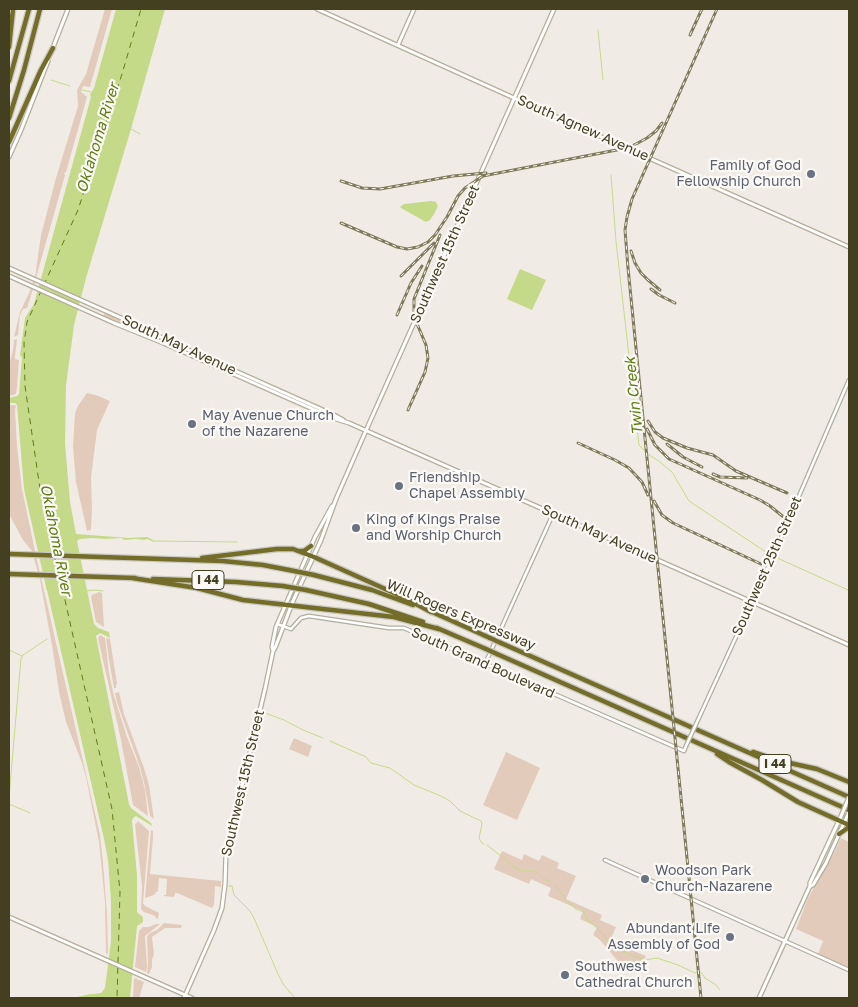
<!DOCTYPE html>
<html>
<head>
<meta charset="utf-8">
<style>
	body { margin:0 }
	#map { position:relative; width:858px; height:1007px; overflow:hidden; background:#f0ece5; font-family:"Golos Text",sans-serif }
	canvas { display:block }
	.frame { position:absolute; inset:0; border:10px solid #443f21; pointer-events:none }
</style>
</head>
<body>
<div id="map">
<canvas width="858" height="1007"></canvas>
<div class="frame"></div>
</div>
<script>
const ctx = document.querySelector('canvas').getContext('2d');
ctx.lineJoin = 'round';
function fill(path, color) { ctx.fillStyle = color; ctx.fill(path, 'evenodd'); }
const shape = rows => new Path2D(rows.map(r => 'M' + r).join(''));
function trace(path, color, width, dash) { ctx.strokeStyle = color; ctx.lineWidth = width; ctx.lineCap = dash ? 'butt' : 'round'; ctx.setLineDash(dash || []); ctx.stroke(path); }
function write(font, color, halo, rows, align = 'center') {
  ctx.font = font + ' "Golos Text",sans-serif'; ctx.lineWidth = 4.5; ctx.setLineDash([]); ctx.textBaseline = 'middle'; ctx.strokeStyle = halo; ctx.fillStyle = color; for (const [text, x, y, turn = 0] of rows) {
    ctx.save(); ctx.translate(x, y); ctx.rotate((+turn || 0) * Math.PI / 180); ctx.textAlign = isNaN(turn) ? turn : align; if (halo) ctx.strokeText(text, 0, 0); ctx.fillText(text, 0, 0); ctx.restore();
  }
}
const green = shape([
	[105,9,112,9,90,87,83,86,81,92,87,97,82,115,66,172,64,173,65,175,30,299,27,308,23,309,20,315,18,335,14,337,20,312,29,293,35,277,41,235,56,178,78,106,77,90,86,74],
	[105,313,130,324,156,337,103,316],
	[17,339,15,357,15,359,19,360,17,388,16,394,9,396,9,365,13,350,14,340],
	[87,393,96,395,110,401,97,430,91,478,92,507,91,530,87,531,76,482,73,447,75,413,78,406],
	[9,405,15,405,16,406,15,410,17,446,22,489,35,551,100,835,103,863,107,913,108,953,106,954,105,902,99,842,86,777,82,763,66,722,59,692,53,651,40,580,32,551,23,540,9,514],
	[99,592,102,593,104,627,96,622,91,597,92,595],
	[100,635,105,638,109,673,114,696,127,737,139,767,145,790,148,816,133,805,121,740,98,638],
	[106,638,110,639,117,684,116,685,116,688,114,688,109,660],
	[119,692,124,714,144,768,149,785,154,819,150,816,145,787,140,767,127,731,117,702,115,693],
	[294,738,312,746,308,757,289,749],
	[506,752,540,768,517,820,483,805],
	[138,821,149,831,143,903,145,906,159,913,158,918,156,919,156,917,153,915,144,912,141,909,142,886,135,825],
	[151,830,153,831,153,838,150,874,221,881,221,887,215,886,214,905,212,908,177,893,175,893,174,897,164,896,164,895,166,895,167,879,159,878,158,891,156,892,154,895,145,898],
	[841,838,849,842,849,968,818,954,823,941,796,929,808,898,834,853],
	[502,851,522,860,524,854,539,861,542,855,559,863,557,868,576,876,566,899,602,915,600,920,616,927,610,941,646,956,639,971,636,972,624,966,616,959,600,940,593,935,597,927,580,919,583,911,548,896,551,888,531,879,529,884,494,869],
	[164,923,182,925,181,928,165,928,152,937,154,954,152,960,152,967,149,974,147,973,148,962,147,937,150,933,157,930],
	[156,924,160,924,145,936,147,967,146,972,135,967,139,931,143,927,149,927],
	[134,978,144,982,139,998,133,998]
]);
const water = shape([
	[116,9,165,9,131,129,86,278,74,325,66,386,65,443,70,502,76,534,129,538,147,537,155,541,154,542,147,539,144,540,135,539,125,540,121,538,106,539,92,538,80,539,77,541,94,624,98,628,109,632,110,638,100,633,96,636,129,804,131,808,151,823,152,826,136,816,133,818,132,821,137,875,137,912,143,917,143,922,137,926,130,998,73,998,90,994,94,994,101,993,105,988,111,941,111,901,108,860,104,839,47,590,46,589,46,587,24,489,17,405,15,403,9,403,9,398,17,396,19,394,22,358,20,355,25,318,34,304,91,97,90,95,94,88],
	[431,201,436,202,438,206,434,214,430,220,426,222,401,208,400,207,404,204],
	[520,269,546,280,532,310,507,299]
]);
const stream = shape([
	[598,30,603,80],
	[51,80,70,86],
	[82,90,91,92],
	[131,129,140,134],
	[611,175,616,241,639,445,648,454,660,462,672,472,689,501,769,554],
	[155,541,237,542],
	[775,557,848,590],
	[86,591,95,590,103,591],
	[9,650,22,656],
	[265,713,284,720,303,730,323,738],
	[330,741,366,757,371,763,390,768,414,785,441,796,450,801,460,811,481,821,482,824,479,838,481,842,484,844],
	[9,798,21,658,23,655,47,639],
	[9,804,30,813],
	[487,845,516,868,522,871,534,871,538,873,544,879,550,882],
	[554,885,557,888,564,897,564,899,576,909,584,912,586,918,605,936,615,949,645,960,657,958,678,965,695,973,701,972,705,978,716,985,720,990],
	[229,886,232,886,234,895,249,910,253,916,278,974,283,984,295,998]
]);
const ferry = shape([
	[54,554,40,489,25,386,24,342,26,330,27,322,78,210,122,74,141,9],
	[55,558,59,574],
	[60,578,112,809,120,892,117,998]
]);
const tertiary = shape([
	[277,624,291,629,301,618,309,616,389,628,404,628,684,751,686,746],
	[485,664,553,514],
	[697,722,774,554,849,380],
	[605,860,849,970]
]);
const secondary = shape([
	[317,9,514,98,849,247],
	[9,14,10,9],
	[398,45,414,9],
	[52,50,68,9],
	[9,157,21,130,48,61],
	[9,268,128,321,175,344,334,415,343,420],
	[9,276,114,323,161,342,333,418,349,423,849,645],
	[273,651,275,648,293,601,321,540,336,499,364,435,554,9],
	[811,886,813,885,826,863,849,812],
	[9,917,192,998],
	[184,998,214,930,222,908,225,884,226,854,265,689,273,651,272,647,276,627,315,537,332,506],
	[759,998,810,886,810,883,842,814]
]);
const motorway = shape([
	[9,47,13,9],
	[9,81,29,9],
	[9,118,24,70,40,9],
	[9,142,41,70,53,48],
	[300,551,304,551,311,546],
	[9,554,223,561,263,565,289,570],
	[202,558,277,549,293,549,314,557,403,597,431,612],
	[9,574,135,578],
	[314,575,372,590,413,605],
	[132,578,197,588,243,600,394,617,439,629],
	[153,579,236,582,283,586],
	[306,590,369,604,423,622],
	[430,611,490,638],
	[437,628,486,649],
	[501,643,849,797],
	[497,654,849,810],
	[753,752,776,760,817,769,849,782],
	[717,754,729,762,762,780,798,802,849,825],
	[839,834,849,827]
]);
const rail = shape([
	[690,35,702,9],
	[341,181,362,188,380,189,453,176,486,173],
	[341,223,397,247,407,249,418,247,428,242,435,235,447,217,458,196,465,188,483,176,498,173,627,148,636,144,647,138,656,131,662,123],
	[631,251,635,263,641,273,648,280,660,290],
	[401,276,434,243],
	[651,289,659,295,675,303],
	[397,315,411,283,422,266],
	[408,410,425,372,428,358,426,345,415,319,414,310,414,299,440,235],
	[648,421,655,432,663,438,687,448,713,455,736,471,787,493],
	[647,429,655,445,669,459,760,500,770,506,786,519],
	[578,443,615,460,629,468,642,482,648,495],
	[667,444,683,457,702,467],
	[713,474,720,477,747,478],
	[654,501,662,515,673,523,761,564],
	[701,998,628,268,625,230,627,217,632,199,717,9]
]);
const tertiaryBridge = shape([
	[686,746,697,722]
]);
const secondaryBridge = shape([
	[842,814,849,797]
]);
const motorwayBridge = shape([
	[289,570,314,575],
	[283,586,306,590],
	[490,638,501,643],
	[486,649,497,654]
]);
const markers = [
	[811,174,5,"#6b7280"],
	[192,424,5,"#6b7280"],
	[399,486,5,"#6b7280"],
	[356,528,5,"#6b7280"],
	[645,879,5,"#6b7280"],
	[730,937,5,"#6b7280"],
	[565,975,5,"#6b7280"]
];
const shields = [
	[208,580,32],
	[775,764,32]
];
const shieldNames = [
	["I 44",208,580],
	["I 44",775,764]
];
const streetNames = [
	["South Agnew Avenue",583,128,24],
	["Southwest 15th Street",445,254,-66],
	["South May Avenue",179,345,25],
	["South May Avenue",599,534,24],
	["Southwest 25th Street",767,566,-66],
	["Will Rogers Expressway",461,615,23],
	["South Grand Boulevard",483,663,24],
	["Southwest 15th Street",243,783,-77]
];
const worshipNames = [
	["Family of God",801,166,"right"],
	["Fellowship Church",801,182,"right"],
	["May Avenue Church",202,416],
	["of the Nazarene",202,432],
	["Friendship",409,478],
	["Chapel Assembly",409,494],
	["King of Kings Praise",366,520],
	["and Worship Church",366,536],
	["Woodson Park",655,871],
	["Church-Nazarene",655,887],
	["Abundant Life",720,929,"right"],
	["Assembly of God",720,945,"right"],
	["Southwest",575,967],
	["Cathedral Church",575,983]
];
const waterNames = [
	["Oklahoma River",98,138,-73],
	["Twin Creek",634,396,-96],
	["Oklahoma River",56,540,79]
];
fill(green, '#e3cbbc');
fill(water, '#c4da88');
trace(stream, '#c4da88', 1);
trace(ferry, '#5f7c13', 1, [6, 5]);
trace(tertiary, '#b2ae9e', 5);
trace(secondary, '#b5ae99', 5.5);
trace(motorway, '#cbc9c1', 7);
trace(tertiary, '#fff', 2.5);
trace(secondary, '#fff', 3);
trace(motorway, '#746d29', 4.5);
trace(rail, '#7f7a5c', 3);
trace(rail, '#fbf9f6', 1, [4]);
trace(tertiaryBridge, '#b2ae9e', 5, []);
trace(secondaryBridge, '#b5ae99', 5.5, []);
trace(motorwayBridge, '#cbc9c1', 7, []);
trace(tertiaryBridge, '#fff', 2.5);
trace(secondaryBridge, '#fff', 3);
trace(motorwayBridge, '#746d29', 4.5);
for (const [x, y, r, color] of markers) { const dot = new Path2D(); dot.arc(x, y, r, 0, 2 * Math.PI); ctx.fillStyle = color; ctx.fill(dot); trace(dot, '#fbf9f6', 2); }
for (const [x, y, w] of shields) { const box = new Path2D(); box.roundRect(x - w / 2, y - 9.5, w, 19, 4); ctx.fillStyle = '#fbf9f6'; ctx.fill(box); trace(box, '#443f21', 1); }
write('bold 12px', '#443f21', null, shieldNames);
write('14px', '#443f21', '#fbf9f6', streetNames);
write('14px', '#5b616d', '#fbf9f6', worshipNames, 'left');
write('italic 15px', '#5f7c13', '#fbf9f6', waterNames);
</script>
</body>
</html>
